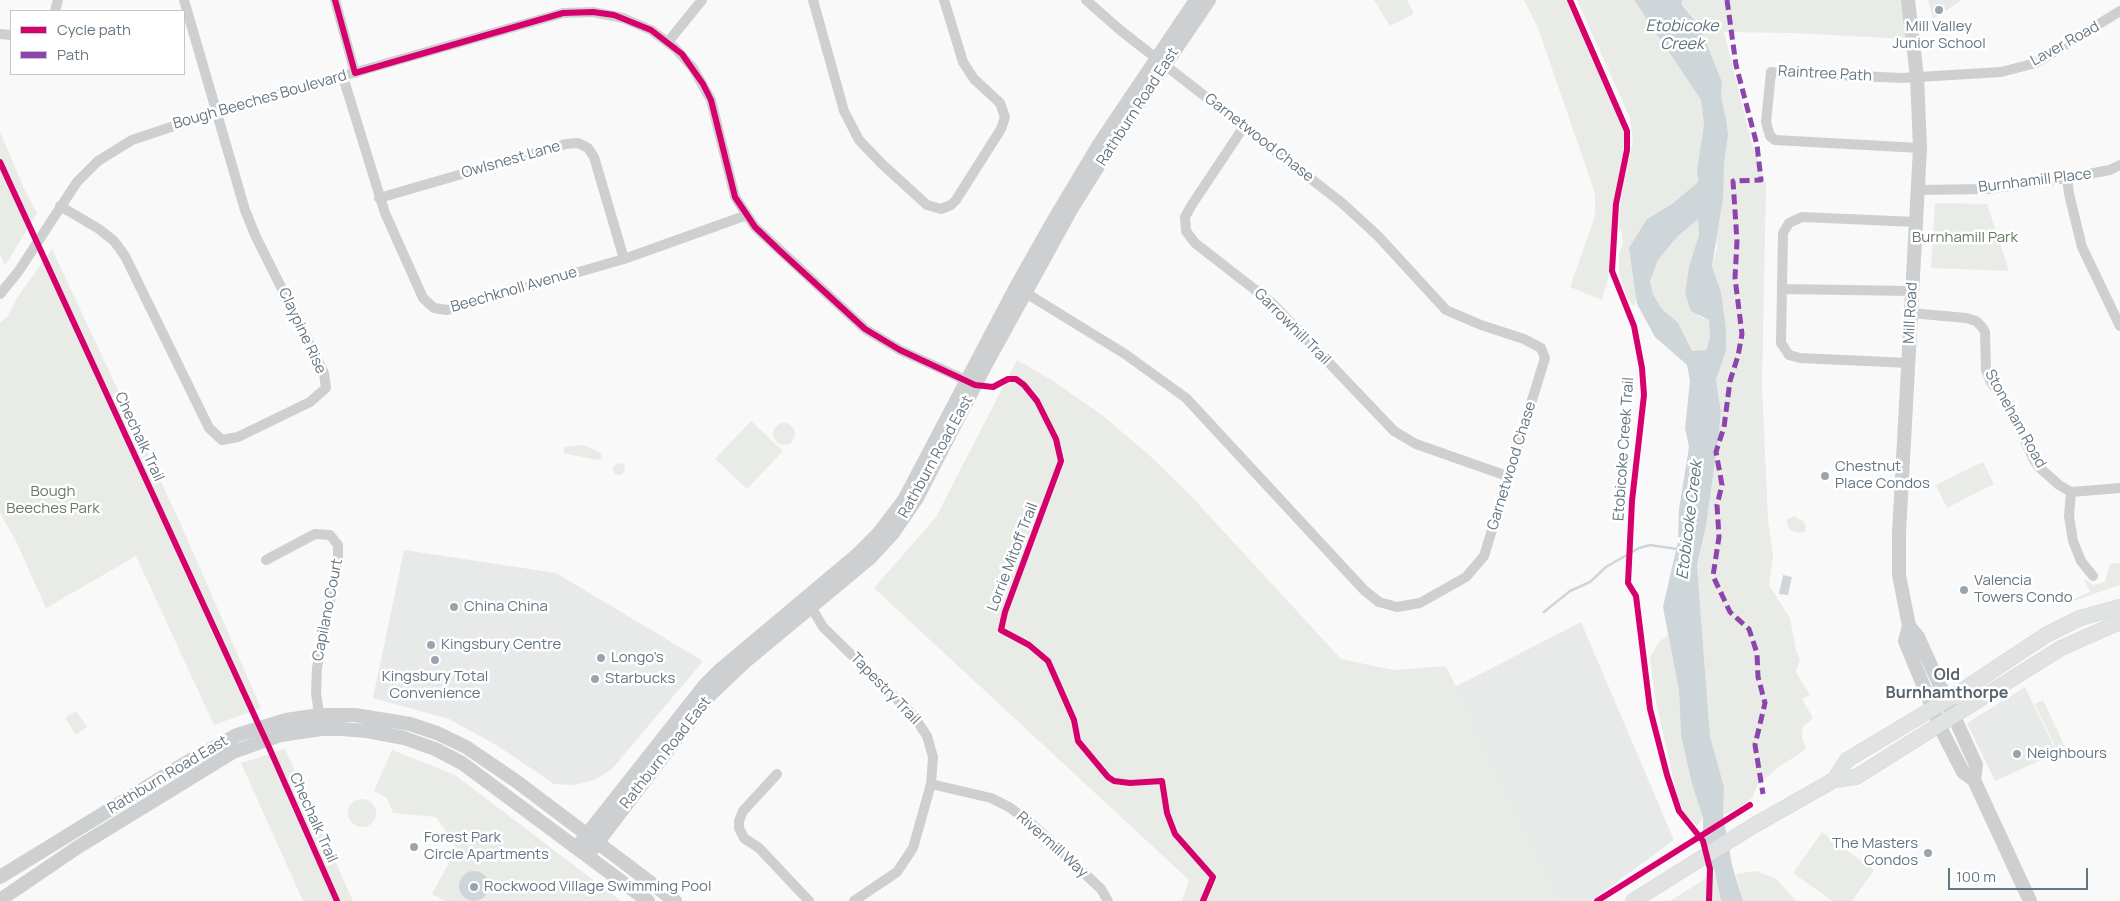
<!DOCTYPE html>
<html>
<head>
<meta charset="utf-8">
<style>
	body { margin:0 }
	#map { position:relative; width:2120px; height:901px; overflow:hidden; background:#f9f9f9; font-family:Manrope,sans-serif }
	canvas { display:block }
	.legend { position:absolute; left:10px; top:10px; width:175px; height:65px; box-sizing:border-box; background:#fff; border:1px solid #c1c8cd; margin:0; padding:6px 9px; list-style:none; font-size:15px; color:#657683 }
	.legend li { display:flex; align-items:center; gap:10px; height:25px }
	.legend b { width:25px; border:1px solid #c1c8cd }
	.scale { position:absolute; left:1948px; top:868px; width:140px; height:22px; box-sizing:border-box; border:2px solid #657683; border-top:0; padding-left:6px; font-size:15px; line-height:18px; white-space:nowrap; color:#657683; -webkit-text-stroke:4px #fff; paint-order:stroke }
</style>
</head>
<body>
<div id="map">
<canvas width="2120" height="901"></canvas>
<ul class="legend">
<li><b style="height:6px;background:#d6006c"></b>Cycle path</li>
<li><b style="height:6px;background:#8e44ad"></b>Path</li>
</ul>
<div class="scale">100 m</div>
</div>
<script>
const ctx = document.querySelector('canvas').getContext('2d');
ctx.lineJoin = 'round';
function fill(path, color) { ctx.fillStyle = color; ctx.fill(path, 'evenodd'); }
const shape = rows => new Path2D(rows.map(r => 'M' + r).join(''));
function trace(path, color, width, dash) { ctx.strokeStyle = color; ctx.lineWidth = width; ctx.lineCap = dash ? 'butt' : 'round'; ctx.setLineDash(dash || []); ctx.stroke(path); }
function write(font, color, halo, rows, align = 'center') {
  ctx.font = font + ' Manrope,sans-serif'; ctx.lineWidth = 5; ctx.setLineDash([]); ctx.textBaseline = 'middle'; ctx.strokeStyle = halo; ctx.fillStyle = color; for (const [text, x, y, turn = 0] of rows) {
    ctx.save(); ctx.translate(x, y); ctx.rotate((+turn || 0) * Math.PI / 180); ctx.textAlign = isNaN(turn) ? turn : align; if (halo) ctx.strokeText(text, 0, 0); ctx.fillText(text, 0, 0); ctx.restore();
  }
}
const built = shape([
	[1928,0,1962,0,1933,19],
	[404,550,556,573,703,661,612,769,595,780,574,785,554,784,498,746,449,719,373,698],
	[1581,622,1674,840,1591,901,1559,901,1455,687],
	[2025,687,2057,753,1995,781,1967,723]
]);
const green = shape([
	[1374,0,1407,0,1414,14,1390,26],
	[1524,0,1568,0,1622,121,1626,144,1617,184,1610,271,1602,300,1570,287,1593,222,1595,211,1595,193,1538,28],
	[1577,0,1634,0,1701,100,1704,124,1697,170,1698,182,1672,204,1647,219,1635,306,1632,305,1626,296,1619,272,1619,253,1623,244,1622,233,1619,228,1619,214,1623,185,1633,141,1630,118],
	[1682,0,1901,0,1907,39,1793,33,1724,32,1751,140,1766,184,1762,386,1768,520,1773,556,1769,585,1790,618,1796,651,1800,659,1796,672,1810,695,1802,699,1813,718,1803,727,1802,737,1806,749,1776,769,1757,786,1752,798,1742,806,1723,815,1724,787,1710,736,1697,565,1706,526,1718,441,1721,412,1716,380,1726,351,1726,329,1721,293,1712,266,1717,248,1716,232,1728,135,1721,97,1722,82,1700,27,1682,4],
	[0,132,26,193,37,213,5,266,0,254],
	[1935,203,1987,204,2009,271,1931,268],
	[1698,218,1699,235,1689,266,1685,293,1700,317,1709,320,1710,338,1706,350,1692,351,1678,323,1661,308,1653,294,1650,281,1658,260,1677,237],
	[52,249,182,527,261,708,214,725,136,556,46,608,15,539,0,513,0,323,8,316,17,298],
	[1017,360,1053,381,1102,415,1147,453,1191,496,1341,659,1393,670,1446,666,1559,901,1182,901,1189,880,874,588,936,517],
	[751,421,783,451,747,489,715,459],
	'773 434a11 11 0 1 1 22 0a11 11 0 1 1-22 0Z',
	[584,445,601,453,602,459,597,460,563,453,565,447],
	[1983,462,1994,484,1947,508,1936,485],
	'613 469a6 6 0 1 1 12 0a6 6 0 1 1-12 0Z',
	[1794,516,1804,522,1806,527,1804,532,1797,533,1790,530,1786,520],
	[2120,563,2120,585,2058,606,2090,592,2084,579,2094,585,2105,582,2110,564],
	[1668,635,1679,691,1681,736,1692,784,1703,818,1697,826,1685,814,1677,796,1655,697,1650,658,1659,642],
	[2043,700,2066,749,2058,753,2035,704],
	[76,711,87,727,76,735,65,718],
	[285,749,353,901,303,901,241,763],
	[392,750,455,775,621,901,445,901,432,894,457,848,436,817,393,813,387,798,374,791],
	'348 813a14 14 0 1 1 28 0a14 14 0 1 1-28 0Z',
	[1822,832,1874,870,1852,901,1832,901,1793,873],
	[1756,871,1776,879,1796,901,1743,901,1736,874],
	[1715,873,1721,901,1670,901]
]);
const water = shape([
	[1634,0,1682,0,1682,5,1700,27,1722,82,1721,97,1726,119,1728,135,1724,165,1723,198,1712,266,1721,292,1726,329,1726,351,1716,380,1721,412,1718,441,1706,526,1697,565,1710,736,1724,787,1723,815,1732,865,1743,901,1721,901,1715,873,1703,841,1703,818,1692,784,1681,736,1679,691,1663,607,1678,541,1679,509,1689,447,1685,428,1690,381,1687,365,1655,337,1637,304,1629,248,1647,219,1672,204,1698,182,1697,170,1704,124,1701,100],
	[1698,219,1699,235,1689,266,1685,293,1691,311,1709,320,1710,338,1706,350,1692,351,1678,323,1661,308,1653,294,1650,281,1658,260,1677,237],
	[1783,575,1792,577,1788,595,1779,594],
	'459 886a15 15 0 1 1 30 0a15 15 0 1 1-30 0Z'
]);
const stream = shape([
	[1544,612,1570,591,1590,582,1606,567,1639,548,1650,545,1677,549]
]);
const minor = shape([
	[335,0,355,73],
	[813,0,844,111,859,140,882,164,927,205,941,209,951,205,956,200,1001,129,1005,117,1000,103,974,79,963,62,944,0],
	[55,11,58,0],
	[0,34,11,35],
	[668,42,702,0],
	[343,77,385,213,423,298,434,308,447,310,624,259,747,215],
	[1245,125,1191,206,1185,217,1186,231,1195,243,1272,303,1394,431,1416,444,1507,476],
	[1920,148,1775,140,1770,136,1766,122,1771,72,1902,78,2001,72,2036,63,2120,11],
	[2067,178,2069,194,2082,247,2120,326],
	[1918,190,1987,189,2067,178,2110,170,2120,165],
	[379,198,566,144,578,143,588,148,594,157,624,259],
	[60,206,99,229,114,241,125,256,209,428,222,440,238,437,310,402,326,388,324,373,256,237,245,210,184,0],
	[1782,289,1912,291],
	[1021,290,1125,354,1186,398,1364,590,1379,602,1397,607,1420,603,1466,577,1484,556,1545,358,1541,348,1524,339,1481,325,1446,310,1378,236,1342,203,1120,30,1086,0],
	[0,294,18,272,77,182,98,161,132,140,216,112,563,13,593,12,623,18,651,30,675,48,693,68,711,100,735,197,755,227,865,329,900,350,972,383],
	[1911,313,1966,318,1976,321,1982,327,1985,332,1986,370,1991,382,2009,406,2034,460,2040,468,2059,485,2071,492,2120,488],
	[1909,363,1800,358,1789,355,1781,343,1783,233,1789,223,1802,217,1916,222],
	[2071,492,2069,516,2073,541,2081,561,2093,576],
	[266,560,315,534,330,535,338,545,338,559,317,668,316,693,320,720],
	[811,607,823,627,913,715,927,736,933,757,931,784,913,848,897,872,854,901],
	[777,774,743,811,739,821,739,828,744,838,759,848,809,901],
	[931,784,991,798,1009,807,1032,824,1101,889,1108,901]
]);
const tertiary = shape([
	[1908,0,1917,77,1920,148,1899,533,1899,575,1909,626,1905,641,1943,733,1963,772,1974,780,2030,901],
	[1909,626,1918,637,1976,765,1974,780],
	[577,847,704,686,721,669,858,554,878,534,904,500,1016,287,1055,218,1098,146,1196,0],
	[588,855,710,695,747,660,871,557,893,533,917,498,984,368,1072,208,1122,128,1209,0],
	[0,877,184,764,237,735,286,720,319,715,355,715,410,724,437,733,466,747,516,781,675,901],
	[0,900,78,847,233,752,281,735,321,729,341,729,367,731,404,738,435,749,462,763,648,901]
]);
const secondary = shape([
	[1834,780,1847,760,1957,694,2046,635,2080,618,2120,607],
	[1633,901,1753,826,1834,780,1856,777,2061,648,2120,622]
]);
const quiet = shape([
	[1727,0,1736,65,1757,145,1761,180,1733,181,1737,241,1735,278,1742,334,1738,356,1730,381,1724,427,1716,452,1722,485,1717,505,1719,537,1713,576,1730,612,1749,629,1757,653,1758,677,1765,703,1755,745,1763,794]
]);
const cycleway = shape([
	[335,0,355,73,563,13,593,12,614,15,651,30,682,54,703,84,711,100,735,197,755,227,779,250,865,329,900,350,975,385,993,387,1008,379,1016,379,1024,385,1037,401,1056,439,1061,461,1005,612,1001,630,1029,645,1048,661,1074,720,1078,741,1108,777,1114,781,1130,783,1162,781,1167,813,1175,834,1213,877,1203,901],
	[1570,0,1627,131,1627,150,1616,204,1612,271,1634,326,1642,368,1644,395,1632,501,1628,583,1636,596,1650,709,1667,775,1679,811,1703,841,1710,869,1709,901],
	[0,162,268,745,337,901],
	[1597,901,1750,805]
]);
const markers = [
	[1939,10,5,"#99a4ac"],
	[1825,476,5,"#99a4ac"],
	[1964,590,5,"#99a4ac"],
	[454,607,5,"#99a4ac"],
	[431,645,5,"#99a4ac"],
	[601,658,5,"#99a4ac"],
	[435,660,5,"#99a4ac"],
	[595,679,5,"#99a4ac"],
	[2017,754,5,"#99a4ac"],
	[414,847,5,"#99a4ac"],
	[1928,853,5,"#99a4ac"],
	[474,887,5,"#99a4ac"]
];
const poiNames = [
	["Mill Valley",1939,27,"center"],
	["Junior School",1939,44,"center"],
	["Chestnut",1835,467],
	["Place Condos",1835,484],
	["Valencia",1974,581],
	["Towers Condo",1974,598],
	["China China",464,607],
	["Kingsbury Centre",441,645],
	["Longo's",611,658],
	["Kingsbury Total",435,677,"center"],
	["Convenience",435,694,"center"],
	["Starbucks",605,679],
	["Neighbours",2027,754],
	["Forest Park",424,838],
	["Circle Apartments",424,855],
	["The Masters",1918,844,"right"],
	["Condos",1918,861,"right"],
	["Rockwood Village Swimming Pool",484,887]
];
const streetNames = [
	["Laver Road",2065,44,-29],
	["Raintree Path",1825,74,3],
	["Bough Beeches Boulevard",260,100,-16],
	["Rathburn Road East",1138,107,-57],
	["Garnetwood Chase",1259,138,38],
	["Owlsnest Lane",511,160,-16],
	["Burnhamill Place",2035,181,-7],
	["Beechknoll Avenue",514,290,-16],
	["Mill Road",1911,313,-87],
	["Garrowhill Trail",1292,327,45],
	["Claypine Rise",302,331,65],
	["Stoneham Road",2015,419,61],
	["Chechalk Trail",139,437,65],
	["Etobicoke Creek Trail",1624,449,-86],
	["Rathburn Road East",936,457,-61],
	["Garnetwood Chase",1512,466,-73],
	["Lorrie Mitoff Trail",1013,557,-69],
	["Capilano Court",328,610,-79],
	["Tapestry Trail",885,689,46],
	["Rathburn Road East",666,753,-52],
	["Rathburn Road East",168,775,-31],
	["Chechalk Trail",313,818,66],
	["Rivermill Way",1052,845,42]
];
const parkNames = [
	["Burnhamill Park",1965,238],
	["Bough",53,492],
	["Beeches Park",53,509]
];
const waterNames = [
	["Etobicoke",1682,27],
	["Creek",1682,45],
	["Etobicoke Creek",1690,520,-83]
];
const neighbourhoodNames = [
	["Old",1947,676],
	["Burnhamthorpe",1947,694]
];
fill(built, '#e8e9e9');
fill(green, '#e8ebe6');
fill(water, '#ced6d9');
trace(stream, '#ced6d9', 2.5);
trace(secondary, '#d5d6d7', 16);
trace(minor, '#cecfd0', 10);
trace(tertiary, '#cecfd0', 14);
trace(secondary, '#e1e2e2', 15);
trace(quiet, '#8e44ad', 5, [10, 5]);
trace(cycleway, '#d6006c', 6);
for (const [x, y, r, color] of markers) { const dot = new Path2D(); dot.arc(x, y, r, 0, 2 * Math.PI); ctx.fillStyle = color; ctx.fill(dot); trace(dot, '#fff', 2); }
write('15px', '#657683', '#fff', poiNames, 'left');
write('15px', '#657683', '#fff', streetNames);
write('15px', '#687a64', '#fff', parkNames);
write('italic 16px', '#60757c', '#fff', waterNames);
write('bold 16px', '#57646e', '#fff', neighbourhoodNames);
</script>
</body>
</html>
